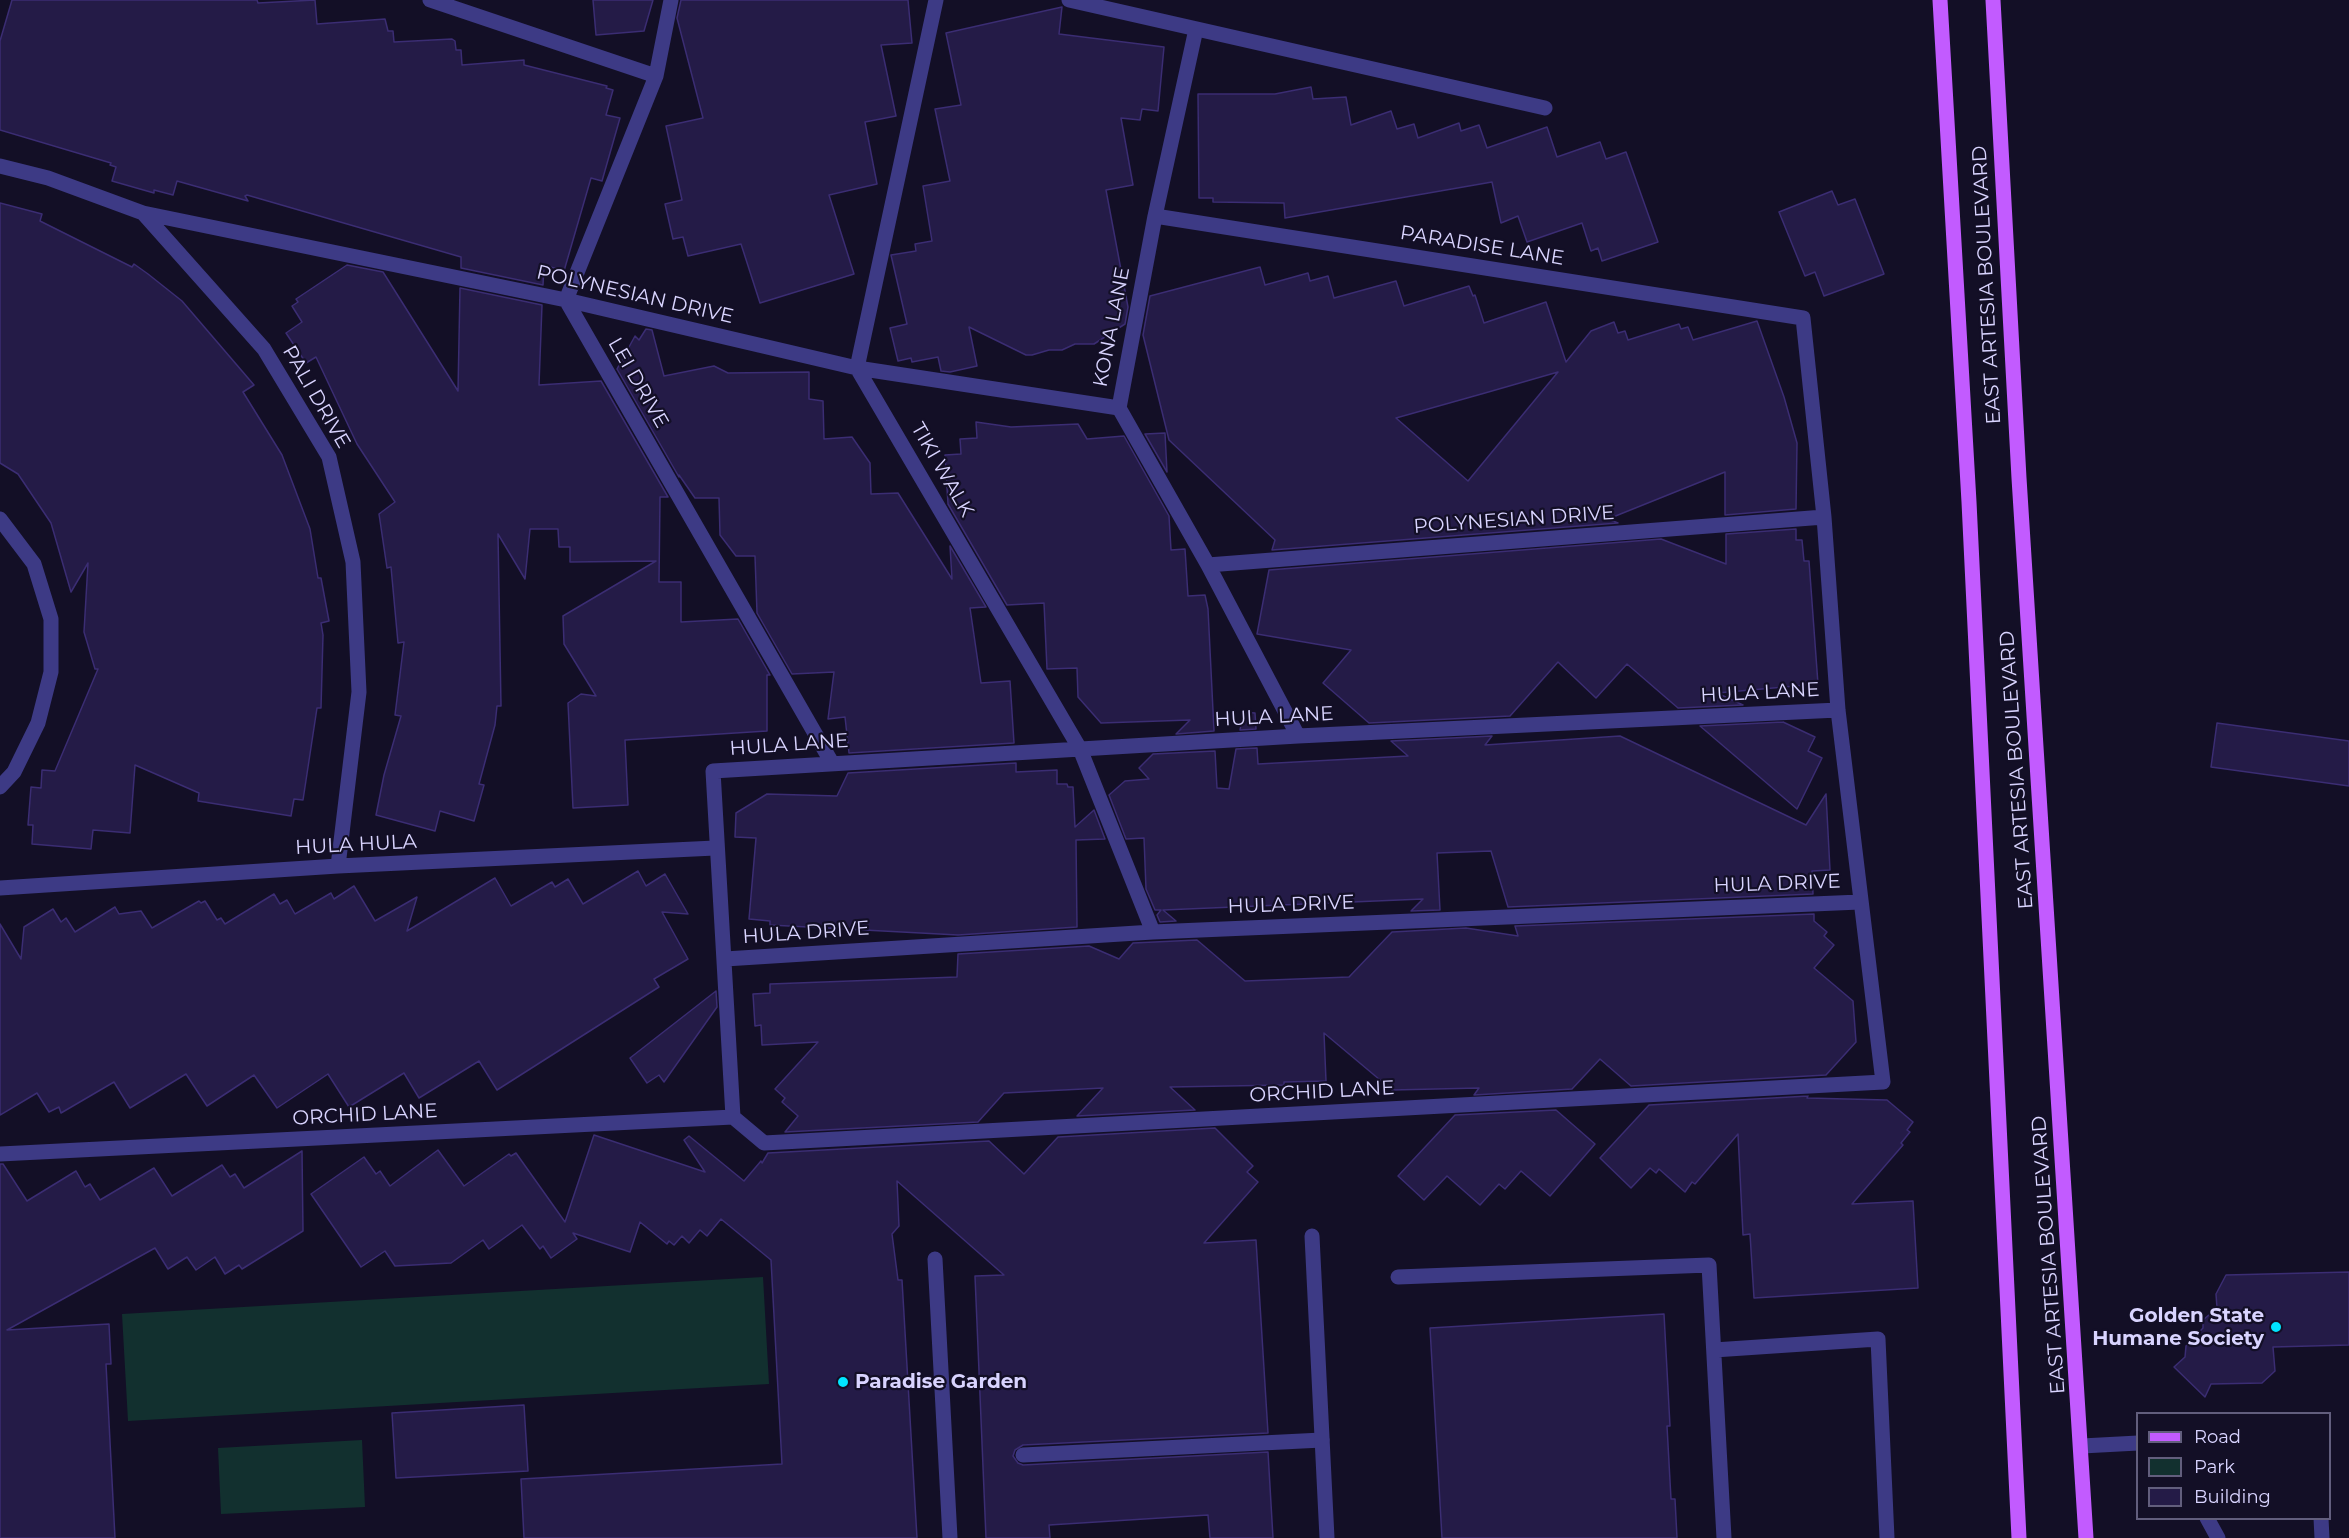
<!DOCTYPE html>
<html>
<head>
<meta charset="utf-8">
<style>
	body { margin:0 }
	#map { position:relative; width:2349px; height:1538px; overflow:hidden; background:#130f26; font-family:Montserrat,sans-serif }
	canvas { display:block }
	.legend { position:absolute; left:2136px; top:1412px; width:195px; height:108px; box-sizing:border-box; background:#130f26; border:2px solid #625e7d; margin:0; padding:8px 10px; list-style:none; font-size:18px; color:#d9d4ff }
	.legend li { display:flex; align-items:center; gap:12px; height:30px }
	.legend b { width:30px; border:2px solid #625e7d }
</style>
</head>
<body>
<div id="map">
<canvas width="2349" height="1538"></canvas>
<ul class="legend">
<li><b style="height:8px;background:#c25bff"></b>Road</li>
<li><b style="height:16px;background:#12302f"></b>Park</li>
<li><b style="height:16px;background:#241b47"></b>Building</li>
</ul>
</div>
<script>
const ctx = document.querySelector('canvas').getContext('2d');
ctx.lineJoin = 'round';
function fill(path, color) { ctx.fillStyle = color; ctx.fill(path, 'evenodd'); }
const shape = rows => new Path2D(rows.map(r => 'M' + r).join(''));
function trace(path, color, width, dash) { ctx.strokeStyle = color; ctx.lineWidth = width; ctx.lineCap = dash ? 'butt' : 'round'; ctx.setLineDash(dash || []); ctx.stroke(path); }
function write(font, color, halo, rows, align = 'center') {
  ctx.font = font + ' Montserrat,sans-serif'; ctx.lineWidth = 4.5; ctx.setLineDash([]); ctx.textBaseline = 'middle'; ctx.strokeStyle = halo; ctx.fillStyle = color; for (const [text, x, y, turn = 0] of rows) {
    ctx.save(); ctx.translate(x, y); ctx.rotate((+turn || 0) * Math.PI / 180); ctx.textAlign = isNaN(turn) ? turn : align; if (halo) ctx.strokeText(text, 0, 0); ctx.fillText(text, 0, 0); ctx.restore();
  }
}
const green = shape([
	[763,1277,769,1384,128,1421,122,1314],
	[362,1440,365,1507,221,1514,218,1448]
]);
const building = shape([
	[12,0,257,0,258,3,315,0,317,24,385,19,388,31,393,31,394,42,452,39,455,41,456,50,461,50,462,65,524,60,524,65,607,86,606,88,613,90,606,115,620,118,602,181,591,178,564,271,544,265,543,285,461,268,461,257,247,195,245,196,248,201,177,181,173,195,154,190,154,193,112,181,116,167,110,165,111,163,0,130,0,41,12,0],
	[593,0,653,0,644,31,596,35,593,0],
	[681,0,908,0,912,43,881,45,896,116,865,122,877,184,829,195,854,274,760,303,741,244,688,256,683,237,673,239,665,204,682,200,666,126,703,118,677,18,681,0],
	[1062,7,1059,34,1164,47,1158,111,1142,109,1140,120,1121,118,1133,185,1106,190,1128,307,1125,324,1094,344,1075,344,1062,350,1049,350,1032,355,1026,355,969,327,977,366,950,372,941,371,938,357,912,362,911,358,898,361,890,328,907,324,891,255,916,251,915,244,932,241,923,186,950,181,935,109,961,105,946,33,1062,7],
	[1311,87,1313,99,1346,97,1351,125,1391,111,1397,129,1414,124,1418,138,1459,123,1461,131,1479,125,1487,148,1547,127,1557,157,1600,142,1606,159,1626,152,1658,242,1602,261,1598,248,1591,251,1582,223,1527,242,1518,216,1501,223,1492,182,1285,218,1284,203,1213,202,1213,198,1199,198,1198,94,1275,94,1311,87],
	[1832,191,1838,205,1855,199,1884,274,1824,296,1815,272,1805,276,1779,212,1832,191],
	[0,203,42,214,40,221,132,267,134,264,148,274,182,301,254,385,243,392,282,455,310,529,318,578,321,578,329,621,321,623,323,635,321,708,317,708,303,800,294,799,291,816,198,801,199,793,135,765,130,833,93,830,91,849,32,844,33,825,28,825,31,787,41,788,42,770,55,771,98,669,95,669,84,632,88,563,71,592,51,523,18,474,0,463,0,203],
	[347,265,383,272,458,391,460,288,542,305,539,385,601,381,668,497,660,497,659,582,681,582,681,622,738,619,770,675,767,675,767,731,625,740,628,805,573,808,568,703,581,694,596,696,564,644,563,616,656,561,570,562,570,547,559,547,558,529,530,529,525,579,498,534,501,706,497,706,495,725,479,784,484,785,474,821,440,811,435,831,376,815,384,775,401,716,395,715,404,642,398,643,391,567,387,568,379,514,395,502,357,444,316,357,306,363,286,333,302,322,292,306,298,302,296,299,347,265],
	[1260,267,1265,285,1308,273,1310,281,1328,276,1334,298,1396,281,1404,306,1469,286,1473,296,1475,295,1484,323,1546,302,1566,362,1591,331,1614,322,1618,333,1625,331,1628,340,1679,324,1681,329,1688,327,1693,340,1757,321,1784,397,1797,443,1796,509,1725,515,1725,472,1608,519,1618,523,1272,550,1275,540,1169,440,1143,335,1150,296,1260,267],
	[1558,372,1468,481,1396,418,1485,393,1558,372],
	[646,329,652,330,664,376,714,366,728,373,809,372,809,399,823,401,824,439,852,437,870,463,871,494,898,493,952,579,950,546,986,607,970,608,981,683,1010,681,1014,743,849,753,845,717,828,719,834,672,792,674,757,613,755,556,736,556,720,535,719,498,695,498,679,475,679,477,617,369,635,336,639,340,646,329],
	[976,422,1011,427,1078,424,1087,439,1124,436,1169,516,1171,550,1185,549,1188,596,1205,595,1208,609,1214,731,1176,734,1190,720,1101,723,1078,697,1077,668,1047,669,1044,603,1007,605,948,504,945,455,961,454,960,439,977,438,976,422],
	[1165,433,1167,472,1145,434,1165,433],
	[1796,529,1796,540,1802,540,1804,561,1809,561,1818,684,1717,693,1743,705,1678,708,1627,664,1596,698,1558,662,1510,716,1369,723,1323,683,1351,650,1257,634,1269,570,1661,539,1726,564,1726,534,1796,529],
	[1243,712,1255,713,1256,729,1240,730,1243,712],
	[1783,722,1815,737,1808,751,1822,758,1797,809,1700,726,1783,722],
	[2217,723,2349,741,2349,786,2211,767,2217,723],
	[1492,736,1485,745,1620,736,1806,825,1826,794,1830,870,1812,871,1813,894,1508,907,1491,851,1437,853,1440,910,1411,911,1423,899,1163,910,1176,921,1160,922,1157,915,1161,910,1155,910,1146,889,1144,838,1126,839,1109,795,1125,781,1149,779,1139,768,1153,754,1215,751,1217,788,1229,789,1236,749,1257,748,1258,764,1408,756,1391,741,1492,736],
	[1016,763,1016,772,1057,770,1057,784,1067,784,1068,787,1073,787,1075,827,1094,810,1105,839,1076,840,1077,927,958,935,770,925,770,921,749,919,756,838,735,837,736,813,767,794,837,796,848,773,1016,763],
	[638,871,646,886,665,874,688,914,662,912,688,959,654,979,659,987,497,1090,479,1061,419,1098,404,1073,349,1107,328,1074,277,1108,254,1075,207,1106,186,1074,130,1108,114,1082,61,1113,59,1107,49,1112,37,1093,0,1115,0,924,21,959,24,927,53,909,61,922,66,918,75,932,115,907,119,914,141,911,152,928,199,901,201,903,205,901,217,920,221,918,225,924,274,894,280,904,287,900,295,914,331,893,334,899,354,886,375,921,417,897,407,931,495,878,511,906,552,882,555,887,568,879,583,904,638,871],
	[1814,914,1814,921,1827,932,1824,936,1834,945,1814,968,1853,1001,1856,1042,1826,1075,1631,1086,1600,1059,1572,1089,1474,1095,1479,1088,1392,1090,1324,1033,1326,1081,1284,1082,1284,1085,1170,1087,1195,1110,1077,1116,1103,1088,1004,1093,978,1122,785,1132,798,1116,782,1102,785,1098,775,1089,818,1042,762,1045,761,1025,755,1026,753,994,770,993,770,984,957,977,958,954,1089,946,1119,959,1133,943,1197,940,1245,981,1349,977,1392,932,1466,928,1518,936,1515,926,1814,914],
	[716,991,717,1007,664,1082,659,1075,647,1083,630,1058,716,991],
	[1808,1096,1807,1098,1887,1100,1913,1122,1907,1130,1910,1132,1901,1143,1903,1145,1852,1204,1913,1201,1918,1288,1754,1298,1750,1234,1743,1235,1738,1134,1695,1184,1692,1182,1685,1192,1659,1169,1656,1173,1650,1168,1631,1188,1600,1158,1649,1105,1808,1096],
	[1556,1110,1595,1144,1550,1196,1521,1171,1505,1189,1499,1184,1480,1205,1447,1176,1424,1200,1398,1176,1455,1115,1556,1110],
	[1215,1128,1253,1166,1247,1172,1258,1182,1204,1243,1256,1240,1268,1433,1023,1445,1015,1450,1013,1456,1018,1463,1023,1465,1268,1452,1273,1538,1210,1538,1208,1515,1049,1525,1050,1538,986,1538,975,1276,1004,1275,897,1181,899,1226,892,1234,898,1280,902,1280,917,1538,524,1538,521,1479,782,1464,771,1260,721,1219,707,1236,700,1230,689,1243,682,1236,674,1245,669,1241,667,1244,640,1222,630,1252,573,1233,577,1239,551,1258,543,1246,540,1249,522,1225,489,1249,483,1240,451,1263,395,1266,385,1251,361,1267,311,1194,364,1157,376,1174,380,1171,390,1186,438,1150,464,1186,509,1154,511,1156,516,1153,565,1222,594,1135,705,1172,684,1140,689,1136,744,1181,761,1161,762,1163,768,1153,989,1141,1024,1174,1058,1137,1215,1128],
	[302,1151,303,1231,242,1269,239,1265,225,1274,215,1257,196,1270,187,1257,168,1269,155,1248,7,1330,109,1324,111,1364,106,1364,115,1538,0,1538,0,1164,3,1164,27,1201,76,1171,85,1187,90,1184,100,1200,154,1168,172,1196,222,1165,230,1177,235,1174,244,1188,302,1151],
	[2349,1272,2349,1345,2273,1347,2275,1371,2262,1383,2211,1384,2205,1397,2174,1367,2185,1357,2186,1346,2203,1328,2203,1320,2217,1308,2216,1294,2226,1275,2349,1272],
	[1664,1314,1670,1426,1667,1426,1671,1499,1675,1499,1677,1538,1442,1538,1430,1328,1664,1314],
	[524,1405,528,1471,396,1478,392,1413,524,1405]
]);
const service = shape([
	[430,0,656,76],
	[671,0,656,76,566,300,832,763],
	[936,0,857,368,1080,749,1153,932],
	[1069,0,1545,108],
	[1196,29,1155,216,1119,408,1208,565,1298,736],
	[0,166,48,178,143,213,264,349,329,457,353,562,359,692,338,866],
	[143,213,566,300,857,368,1119,408],
	[1155,216,1803,318,1824,517,1838,710,1883,1082,764,1143,733,1117,713,771,1298,736,1838,710],
	[0,519,34,564,51,619,51,672,38,723,14,772,0,787],
	[1208,565,1824,517],
	[0,888,338,866,715,848],
	[725,959,1153,932,1860,902],
	[0,1154,733,1117],
	[935,1259,950,1538],
	[1398,1277,1709,1265,1724,1538],
	[1714,1350,1878,1339,1887,1538],
	[2082,1446,2138,1443],
	[1023,1455,1322,1440],
	[2207,1518,2218,1538],
	[2321,1518,2322,1538]
]);
const minor = shape([
	[1312,1236,1327,1538]
]);
const primary = shape([
	[1940,0,1969,502,2019,1538],
	[1993,0,2019,478,2086,1538]
]);
const markers = [
	[2276,1327,6,"#00e5ff"],
	[843,1382,6,"#00e5ff"]
];
const streetNames = [
	["PARADISE LANE",1482,246,9],
	["EAST ARTESIA BOULEVARD",1987,285,-93],
	["POLYNESIAN DRIVE",635,295,13],
	["KONA LANE",1112,327,-79],
	["LEI DRIVE",638,383,60],
	["PALI DRIVE",316,397,60],
	["TIKI WALK",942,470,60],
	["POLYNESIAN DRIVE",1514,520,-4],
	["HULA LANE",1760,693,-3],
	["HULA LANE",1274,717,-3],
	["HULA LANE",789,745,-4],
	["EAST ARTESIA BOULEVARD",2017,770,-94],
	["HULA HULA",356,845,-3],
	["HULA DRIVE",1777,884,-2],
	["HULA DRIVE",1291,905,-2],
	["HULA DRIVE",806,933,-4],
	["ORCHID LANE",1322,1092,-3],
	["ORCHID LANE",365,1115,-3],
	["EAST ARTESIA BOULEVARD",2049,1255,-94]
];
const poiNames = [
	["Golden State",2264,1316],
	["Humane Society",2264,1339],
	["Paradise Garden",855,1382,"left"]
];
fill(green, '#12302f');
fill(building, '#241b47');
trace(building, '#3b2d73', 1.5);
trace(service, '#3d3a85', 15);
trace(minor, '#3d3a85', 15);
trace(primary, '#c25bff', 15);
for (const [x, y, r, color] of markers) { const dot = new Path2D(); dot.arc(x, y, r, 0, 2 * Math.PI); ctx.fillStyle = color; ctx.fill(dot); trace(dot, '#130f26', 2); }
write('20px', '#d9d4ff', '#130f26', streetNames);
write('bold 20px', '#d9d4ff', '#130f26', poiNames, 'right');
</script>
</body>
</html>
